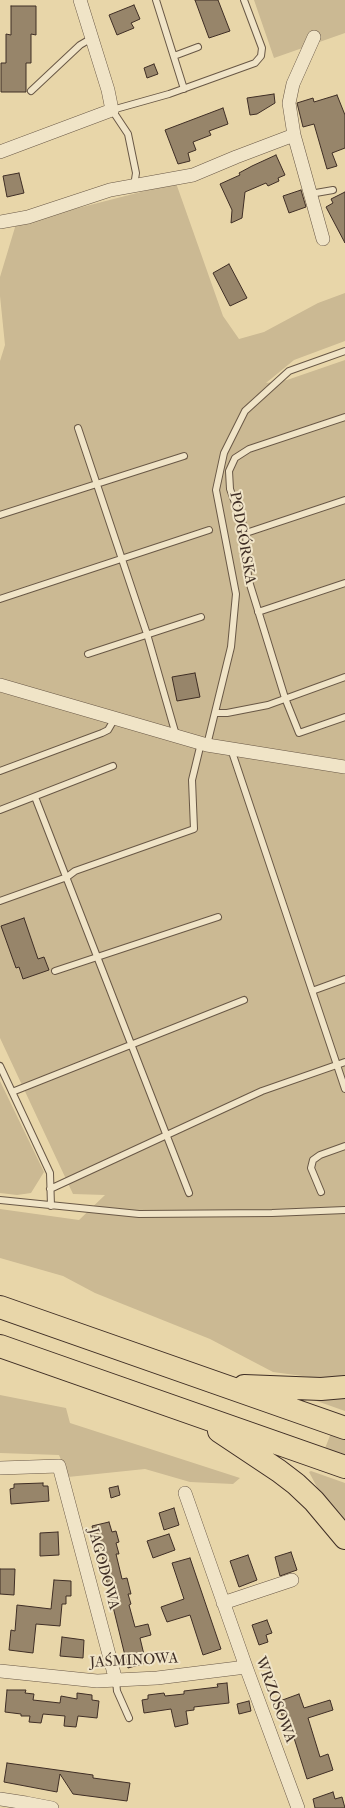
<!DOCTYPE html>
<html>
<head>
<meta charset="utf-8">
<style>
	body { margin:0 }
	canvas { display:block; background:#e8d6a9 }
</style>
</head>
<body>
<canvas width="345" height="1808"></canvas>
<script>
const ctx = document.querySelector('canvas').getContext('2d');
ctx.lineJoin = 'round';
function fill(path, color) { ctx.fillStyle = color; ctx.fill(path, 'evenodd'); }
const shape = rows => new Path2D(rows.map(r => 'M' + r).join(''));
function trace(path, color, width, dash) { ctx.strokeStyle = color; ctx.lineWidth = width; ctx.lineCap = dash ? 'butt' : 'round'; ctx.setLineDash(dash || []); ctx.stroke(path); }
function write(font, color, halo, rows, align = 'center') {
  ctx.font = font + ' "IM FELL French Canon",serif'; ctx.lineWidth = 4; ctx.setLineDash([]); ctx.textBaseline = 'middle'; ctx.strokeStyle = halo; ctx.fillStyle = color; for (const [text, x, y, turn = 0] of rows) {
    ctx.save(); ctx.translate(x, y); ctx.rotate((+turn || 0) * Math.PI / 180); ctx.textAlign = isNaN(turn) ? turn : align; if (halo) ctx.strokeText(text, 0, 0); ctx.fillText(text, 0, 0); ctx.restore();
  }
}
const green = shape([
	[254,0,345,0,345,33,274,58],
	[176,183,223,316,239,339,264,332,318,303,345,293,345,341,294,360,266,383,287,380,345,360,345,1376,325,1379,273,1372,210,1339,95,1293,63,1276,0,1258,0,1209,79,1220,105,1195,73,1194,0,1038,0,692,43,703,0,687,0,361,5,345,0,296,0,277,16,224],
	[0,1081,44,1172,31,1193,17,1195,0,1193],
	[345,1394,345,1411,311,1399],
	[0,1395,66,1408,70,1423,240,1478,233,1484,190,1482,145,1469,68,1477,59,1455,0,1453],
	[331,1433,345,1438,345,1458,324,1451],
	[311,1471,345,1483,345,1527,319,1491,309,1472]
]);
const building = shape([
	[195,0,218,0,230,31,209,38,195,0],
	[134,5,140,19,131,23,134,28,117,35,109,15,134,5],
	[11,6,36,6,36,35,31,34,31,63,26,63,26,92,1,92,1,63,6,63,6,34,11,35,11,6],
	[154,64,158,74,147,78,144,68,154,64],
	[274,94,275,103,257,114,250,115,247,98,274,94],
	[337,95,345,115,345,148,332,153,337,166,327,169,314,124,303,127,297,103,313,98,314,102,337,95],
	[223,108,228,124,209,131,211,135,193,142,196,150,188,153,190,161,178,164,165,130,223,108],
	[276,155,285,175,278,178,279,181,268,186,266,183,245,192,242,218,231,223,232,210,220,184,240,175,239,173,252,166,276,155],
	[19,173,24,193,7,197,3,176,19,173],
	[301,190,306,207,289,213,283,196,301,190],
	[345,192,345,243,326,207,333,203,331,199,345,192],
	[229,264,247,298,230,306,213,273,229,264],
	[195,673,200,697,177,701,172,677,195,673],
	[24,918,38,959,44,957,49,970,23,979,19,967,16,968,1,926,24,918],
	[43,1483,43,1486,48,1486,49,1501,11,1504,10,1489,14,1488,14,1484,43,1483],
	[118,1486,120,1495,111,1498,109,1488,118,1486],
	[174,1508,179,1525,164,1530,159,1513,174,1508],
	[109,1522,112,1532,116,1531,119,1542,116,1543,119,1554,116,1554,122,1579,127,1578,131,1594,128,1594,131,1604,129,1605,135,1627,148,1624,151,1635,140,1638,146,1663,128,1668,105,1574,107,1573,98,1542,96,1542,92,1526,109,1522],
	[58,1532,59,1555,40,1556,40,1533,58,1532],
	[169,1534,175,1550,153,1558,147,1541,169,1534],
	[291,1552,297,1570,280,1576,275,1557,291,1552],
	[248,1555,257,1580,239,1587,230,1561,248,1555],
	[190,1558,221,1649,203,1655,190,1615,167,1622,161,1607,184,1599,172,1563,190,1558],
	[0,1569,15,1569,14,1595,0,1594,0,1569],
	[54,1580,71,1581,71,1596,66,1596,66,1604,62,1604,60,1626,36,1624,33,1653,9,1650,11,1630,15,1631,17,1605,51,1609,54,1580],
	[267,1620,272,1633,266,1635,268,1642,259,1645,252,1625,267,1620],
	[62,1637,84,1640,83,1658,60,1656,62,1637],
	[227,1683,229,1703,194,1707,194,1710,186,1711,188,1724,175,1727,171,1709,144,1713,142,1700,148,1699,148,1695,164,1693,165,1696,184,1694,184,1691,218,1687,217,1684,227,1683],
	[7,1690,26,1690,25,1693,34,1694,33,1700,60,1703,61,1696,77,1699,77,1693,92,1695,92,1700,99,1701,97,1718,78,1716,76,1727,64,1726,65,1716,43,1714,41,1723,29,1722,30,1716,21,1716,21,1714,5,1712,7,1690],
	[299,1694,304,1708,330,1700,333,1710,308,1718,320,1757,328,1754,333,1770,307,1779,287,1716,283,1718,277,1702,299,1694],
	[249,1701,251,1711,239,1714,237,1704,249,1701],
	[7,1763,93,1775,93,1778,130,1783,127,1801,73,1794,60,1774,57,1792,4,1782,7,1763],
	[333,1792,335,1799,342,1797,345,1808,315,1808,313,1799,333,1792]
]);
const lane = shape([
	[156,0,184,89],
	[174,56,198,47],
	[31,91,80,45,92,38],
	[134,186,136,173,128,134,112,110,169,94,255,63,261,56,262,48,244,0],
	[310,194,333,190],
	[345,417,249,449,235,458,229,471,230,489,246,533,248,578,285,698,299,733,345,717],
	[78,428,147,634,176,735],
	[0,515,184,456],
	[246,533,345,500],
	[0,599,209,530],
	[258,612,345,583],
	[88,654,201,617],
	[215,713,227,713,268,705,345,677],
	[207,745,231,647,236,594,216,490,224,453,245,411,289,371,345,351],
	[231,749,345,1089],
	[0,771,102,733,108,730,115,718],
	[35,797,189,1193],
	[0,810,113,766],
	[0,901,67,877,75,871,194,829,192,780,201,743],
	[55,971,218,917],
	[312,991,345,979],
	[0,1066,50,1173,51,1206],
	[12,1092,244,1000],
	[50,1189,262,1091,345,1062],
	[321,1192,311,1168,313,1160,320,1155,345,1146],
	[0,1200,139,1214,272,1213,345,1210],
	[116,1681,117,1691,129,1718]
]);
const street = shape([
	[314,37,293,84,289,103,294,135,323,239],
	[0,152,112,110,108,90,80,0],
	[0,222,28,217,110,190,193,175,236,157,294,135],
	[0,685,207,745,345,767],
	[0,1468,59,1466,116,1681],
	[185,1493,246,1667,298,1808],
	[223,1603,292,1580],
	[0,1671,97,1681,157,1678,246,1667],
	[0,1799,26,1803],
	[25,1808,26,1803,52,1808]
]);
const highway = shape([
	[0,1307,345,1428],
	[0,1346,345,1467],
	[244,1386,321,1389,345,1387],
	[219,1431,279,1471,296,1484,314,1501,345,1538]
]);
const streetNames = [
	["PODGÓRSKA",242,538,80],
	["JAGODOWA",103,1569,75],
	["JAŚMINOWA",134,1661,-3],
	["WRZOSOWA",275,1700,70]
];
fill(green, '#cbb993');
fill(building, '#97856a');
trace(building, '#3f2e25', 1);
trace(lane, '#695846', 8);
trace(street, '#695846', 14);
trace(highway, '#3f2e25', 24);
trace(lane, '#f0e4c7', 6);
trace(street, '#f0e4c7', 13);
trace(highway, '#e8d6a9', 22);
write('15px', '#3f2e25', '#f0e4c7', streetNames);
</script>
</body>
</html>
